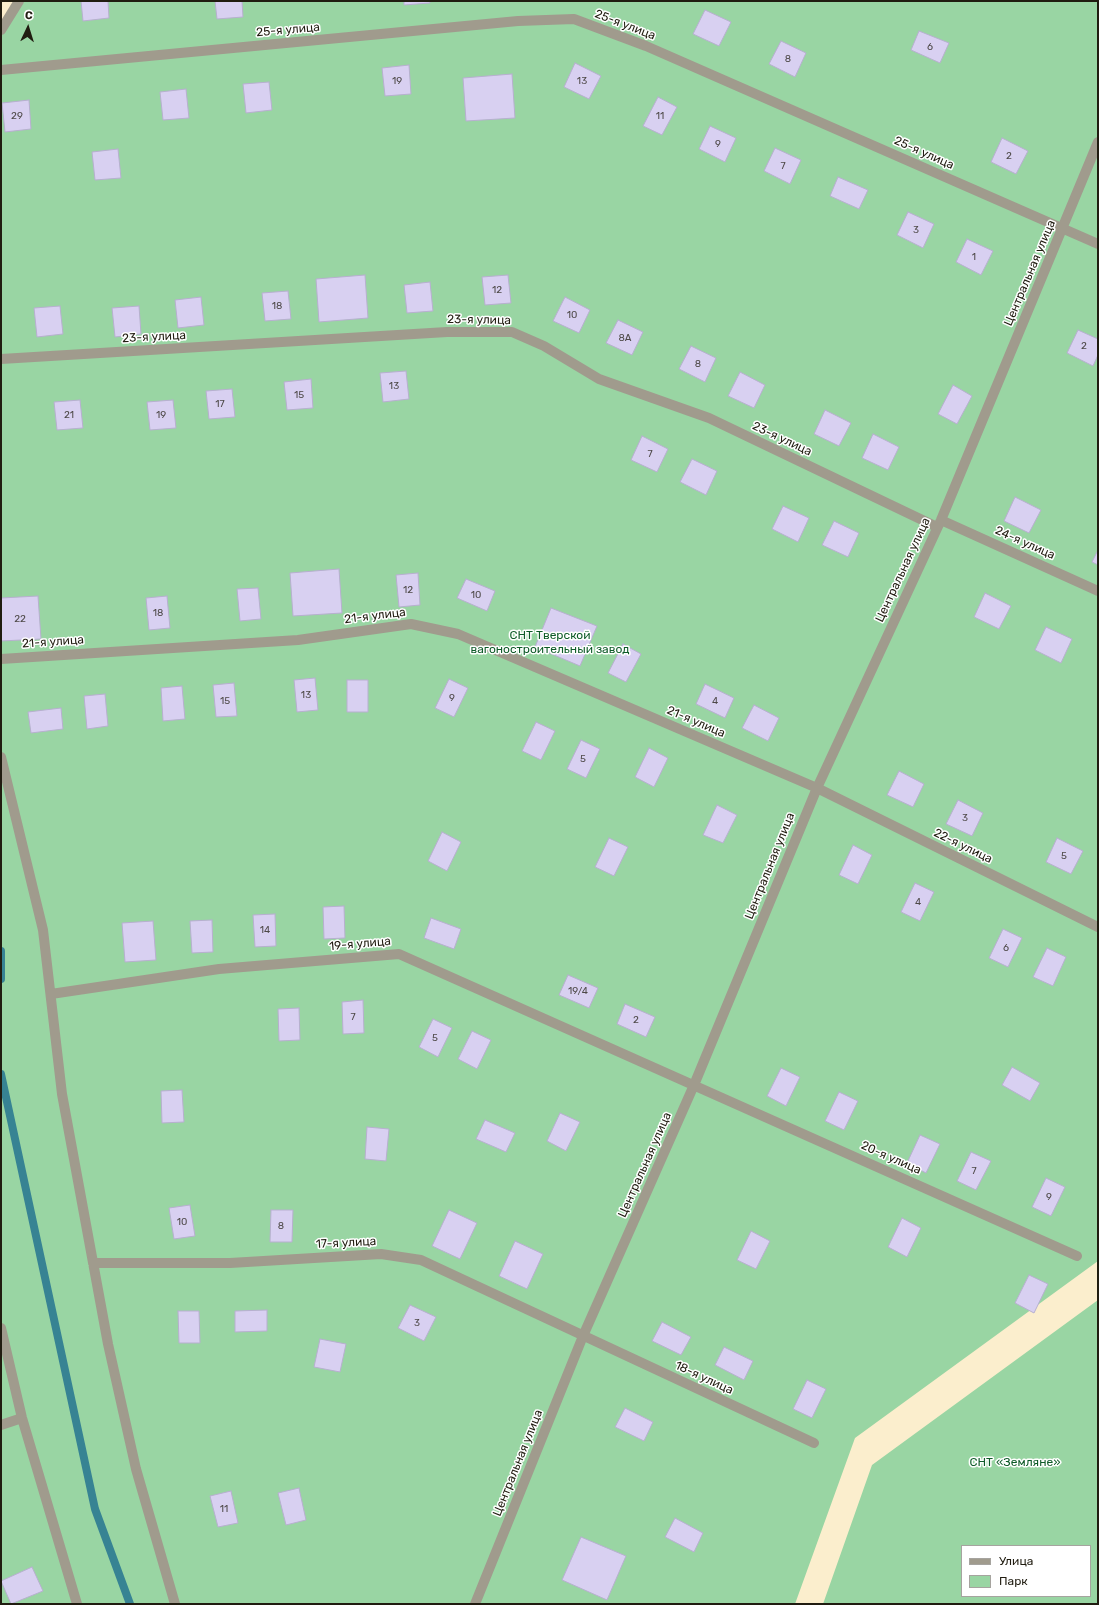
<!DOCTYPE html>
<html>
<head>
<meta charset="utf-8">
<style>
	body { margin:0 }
	#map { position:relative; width:1099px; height:1605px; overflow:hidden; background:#fbeecd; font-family:Rubik,sans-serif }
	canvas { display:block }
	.frame { position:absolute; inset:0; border:2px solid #201c10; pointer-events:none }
	.legend { position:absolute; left:961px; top:1545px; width:130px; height:52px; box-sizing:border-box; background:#fff; border:1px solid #a6a49f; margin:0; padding:5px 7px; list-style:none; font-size:12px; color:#201c10 }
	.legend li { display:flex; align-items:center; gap:8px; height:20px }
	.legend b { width:20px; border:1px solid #a6a49f }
	.north { position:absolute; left:8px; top:8px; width:40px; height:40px; -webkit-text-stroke:3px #fff; paint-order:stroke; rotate:4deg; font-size:11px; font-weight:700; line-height:16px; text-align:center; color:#201c10 }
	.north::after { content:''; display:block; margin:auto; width:14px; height:18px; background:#201c10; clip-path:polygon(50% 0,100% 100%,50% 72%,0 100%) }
</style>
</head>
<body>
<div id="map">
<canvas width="1099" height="1605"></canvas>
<div class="frame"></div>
<ul class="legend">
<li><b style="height:5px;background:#a09b8d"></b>Улица</li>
<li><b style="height:11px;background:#99d5a3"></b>Парк</li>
</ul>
<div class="north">С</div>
</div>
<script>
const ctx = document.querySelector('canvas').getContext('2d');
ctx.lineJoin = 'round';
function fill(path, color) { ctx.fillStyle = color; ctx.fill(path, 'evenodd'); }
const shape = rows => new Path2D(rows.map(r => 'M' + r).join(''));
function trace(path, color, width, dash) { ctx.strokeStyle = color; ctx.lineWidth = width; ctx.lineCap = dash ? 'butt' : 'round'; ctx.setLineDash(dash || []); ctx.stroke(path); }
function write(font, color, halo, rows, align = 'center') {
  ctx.font = font + ' Rubik,sans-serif'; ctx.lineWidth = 3; ctx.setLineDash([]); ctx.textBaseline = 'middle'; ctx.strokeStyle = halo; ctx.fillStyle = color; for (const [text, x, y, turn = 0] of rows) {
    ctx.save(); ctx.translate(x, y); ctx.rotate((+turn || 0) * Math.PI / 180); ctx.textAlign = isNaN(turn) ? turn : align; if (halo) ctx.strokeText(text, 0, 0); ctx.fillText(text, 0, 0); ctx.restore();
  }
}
const green = shape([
	[23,1,1098,1,1098,1261,855,1438,795,1604,1,1604,1,24],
	[1098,1300,1098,1604,823,1604,872,1465],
	[962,1546,1090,1546,1090,1596,962,1596]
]);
const stream = shape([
	[1,951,1,979],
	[1,1074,95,1509,130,1604]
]);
const building = shape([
	[81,1,108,1,109,18,83,21,81,1],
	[215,1,242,1,243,17,217,19,215,1],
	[404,1,430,1,430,3,404,5,404,1],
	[705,10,731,22,719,46,693,34,705,10],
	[919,31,949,43,940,63,911,50,919,31],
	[781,41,806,53,795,77,769,64,781,41],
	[575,63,601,76,589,99,564,87,575,63],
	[409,65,411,94,385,96,382,68,409,65],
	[512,74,515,118,466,121,463,78,512,74],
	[269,82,272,110,246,113,243,84,269,82],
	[186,89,189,118,163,120,160,92,186,89],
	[658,97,677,107,662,135,643,126,658,97],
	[29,100,31,129,5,132,2,103,29,100],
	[710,126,736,138,725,162,699,149,710,126],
	[1002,138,1028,151,1016,174,991,162,1002,138],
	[775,148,801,160,790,184,764,171,775,148],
	[118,149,121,178,95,180,92,152,118,149],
	[838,177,868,190,859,209,830,196,838,177],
	[908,212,934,224,923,248,897,235,908,212],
	[967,239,993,251,981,275,956,262,967,239],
	[365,275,368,318,319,322,316,279,365,275],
	[508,275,511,303,485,305,482,277,508,275],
	[430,282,433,311,407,313,404,285,430,282],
	[288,291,291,319,265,321,262,293,288,291],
	[201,297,204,325,178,328,175,300,201,297],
	[565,297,590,310,579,333,553,321,565,297],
	[60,306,63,334,37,337,34,308,60,306],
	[139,306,141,334,115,337,112,308,139,306],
	[618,320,643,332,632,355,606,343,618,320],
	[1078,330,1098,339,1098,355,1093,366,1067,353,1078,330],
	[691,346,716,358,705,382,679,369,691,346],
	[406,371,409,399,383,402,380,373,406,371],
	[740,372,765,385,754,408,728,396,740,372],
	[311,379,313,408,287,410,284,382,311,379],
	[953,385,972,396,957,424,938,414,953,385],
	[232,389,235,417,209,419,206,391,232,389],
	[80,400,83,428,57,430,54,402,80,400],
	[173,400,176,428,150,430,147,402,173,400],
	[825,410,851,423,839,446,814,434,825,410],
	[873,434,899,447,888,470,862,458,873,434],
	[642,436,668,449,657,472,631,460,642,436],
	[692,459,717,471,706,495,680,482,692,459],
	[1015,497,1041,510,1029,533,1004,521,1015,497],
	[783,506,809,518,798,542,772,529,783,506],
	[834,521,859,533,848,557,822,545,834,521],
	[1098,550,1098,565,1092,562,1098,550],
	[339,569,342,613,293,616,290,573,339,569],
	[418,573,420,605,399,607,396,575,418,573],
	[466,579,495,591,487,611,457,598,466,579],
	[258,588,261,619,240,621,237,589,258,588],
	[985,593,1011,606,999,629,974,617,985,593],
	[38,596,41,639,1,641,1,598,38,596],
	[167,596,170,628,149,630,146,598,167,596],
	[551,608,597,626,580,666,535,647,551,608],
	[1046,627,1072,639,1061,663,1035,650,1046,627],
	[623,644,641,654,626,682,608,673,623,644],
	[315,678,318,710,297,712,294,680,315,678],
	[449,679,468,688,454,717,435,708,449,679],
	[347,680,368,680,368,712,347,712,347,680],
	[234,683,237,716,216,717,213,685,234,683],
	[705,684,734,698,725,718,696,704,705,684],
	[182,686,185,719,163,721,161,688,182,686],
	[105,694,108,726,87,729,84,696,105,694],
	[754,705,779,718,768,741,742,728,754,705],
	[61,708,63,729,31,733,28,712,61,708],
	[536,722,555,731,541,760,522,751,536,722],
	[581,740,600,749,586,778,567,769,581,740],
	[649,748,668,758,654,787,635,777,649,748],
	[899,771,924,784,913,807,887,795,899,771],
	[958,800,983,813,972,836,946,824,958,800],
	[717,805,737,815,723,843,703,835,717,805],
	[442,832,461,842,447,871,428,861,442,832],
	[609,838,628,847,614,876,595,867,609,838],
	[1057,838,1083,851,1071,874,1046,862,1057,838],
	[853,845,872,855,858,884,839,875,853,845],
	[915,883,934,892,920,921,901,912,915,883],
	[344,906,345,938,324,939,323,907,344,906],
	[275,914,276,946,255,947,253,915,275,914],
	[431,918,461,929,454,949,424,938,431,918],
	[212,920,213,952,192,953,190,921,212,920],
	[153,921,156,960,125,962,122,923,153,921],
	[1003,929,1022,938,1008,967,989,958,1003,929],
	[1047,948,1066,957,1053,986,1033,977,1047,948],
	[568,975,598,988,589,1008,559,995,568,975],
	[363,1000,364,1033,343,1034,342,1002,363,1000],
	[625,1004,655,1017,646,1037,617,1024,625,1004],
	[299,1008,300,1040,279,1041,278,1009,299,1008],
	[433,1019,452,1028,438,1057,419,1047,433,1019],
	[472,1031,491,1040,477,1069,458,1059,472,1031],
	[1012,1067,1040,1083,1030,1101,1002,1085,1012,1067],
	[781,1068,800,1077,786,1106,767,1096,781,1068],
	[182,1090,184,1122,162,1123,161,1091,182,1090],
	[839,1092,858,1101,844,1130,825,1121,839,1092],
	[560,1113,580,1122,566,1151,547,1141,560,1113],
	[485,1120,515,1133,506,1152,476,1139,485,1120],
	[367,1127,389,1129,386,1161,365,1159,367,1127],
	[920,1135,940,1144,926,1173,907,1163,920,1135],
	[971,1152,991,1161,976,1190,957,1181,971,1152],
	[1046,1178,1065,1187,1051,1216,1032,1207,1046,1178],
	[190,1205,195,1236,174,1239,169,1208,190,1205],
	[271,1210,293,1210,292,1242,270,1242,271,1210],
	[449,1210,477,1223,460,1259,432,1246,449,1210],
	[902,1218,921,1228,907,1257,888,1247,902,1218],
	[751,1231,770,1241,756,1269,737,1260,751,1231],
	[515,1241,543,1254,527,1289,499,1276,515,1241],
	[1029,1275,1048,1284,1034,1313,1015,1303,1029,1275],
	[410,1305,436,1317,424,1341,398,1328,410,1305],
	[267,1310,267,1331,235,1332,235,1311,267,1310],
	[178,1311,199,1311,200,1343,179,1343,178,1311],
	[662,1322,691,1337,681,1355,652,1341,662,1322],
	[320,1339,346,1344,340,1372,314,1367,320,1339],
	[724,1347,753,1361,744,1380,715,1365,724,1347],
	[807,1380,826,1389,812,1418,793,1409,807,1380],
	[625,1408,653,1422,644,1441,615,1427,625,1408],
	[299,1488,306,1520,286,1525,278,1493,299,1488],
	[231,1491,238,1523,218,1527,210,1496,231,1491],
	[675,1518,703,1533,694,1552,665,1537,675,1518],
	[581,1537,626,1556,607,1600,562,1580,581,1537],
	[32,1567,43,1591,11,1604,1,1581,32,1567]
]);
const minor = shape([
	[1,30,19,1],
	[1,70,518,21,574,19,646,46,1098,244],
	[1,359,447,332,512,332,544,346,599,379,709,418,937,527],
	[941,520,1098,591],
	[1,659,298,640,411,624,458,634,817,788,1098,927],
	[1,757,43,930,62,1094,108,1344,136,1469,175,1604],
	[51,994,219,969,399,954,1077,1256],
	[93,1263,230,1263,381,1254,421,1260,814,1443],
	[1,1328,22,1418,77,1604],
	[1,1425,22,1418],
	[475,1604,583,1336,694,1085,817,788,941,520,1098,142]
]);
const numberNames = [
	["6",930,47],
	["8",788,59],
	["19",397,81],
	["13",582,81],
	["29",17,116],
	["11",660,116],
	["9",718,144],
	["2",1009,156],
	["7",783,166],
	["3",916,230],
	["1",974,257],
	["12",497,290],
	["18",277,306],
	["10",572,315],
	["8А",625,338],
	["2",1084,346],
	["8",698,364],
	["13",394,386],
	["15",299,395],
	["17",220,404],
	["21",69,415],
	["19",161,415],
	["7",650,454],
	["12",408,590],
	["10",476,595],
	["18",158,613],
	["22",20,619],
	["13",306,695],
	["9",452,698],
	["15",225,701],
	["4",715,701],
	["5",583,759],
	["3",965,818],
	["5",1064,856],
	["4",918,902],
	["14",265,930],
	["6",1006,948],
	["19/4",578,991],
	["7",353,1017],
	["2",636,1020],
	["5",435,1038],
	["7",974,1171],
	["9",1049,1197],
	["10",182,1222],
	["8",281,1226],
	["3",417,1323],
	["11",224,1509]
];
const streetNames = [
	["25-я улица",625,25,21],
	["25-я улица",288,30,-5],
	["25-я улица",924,153,24],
	["Центральная улица",1030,273,-67],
	["23-я улица",479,320,1],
	["23-я улица",154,337,-3],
	["23-я улица",782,439,25],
	["24-я улица",1025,543,24],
	["Центральная улица",903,570,-65],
	["21-я улица",375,616,-7],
	["21-я улица",53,642,-4],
	["21-я улица",696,722,23],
	["22-я улица",963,846,26],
	["Центральная улица",770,866,-68],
	["19-я улица",360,944,-5],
	["20-я улица",891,1158,24],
	["Центральная улица",645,1165,-66],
	["17-я улица",346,1243,-3],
	["18-я улица",704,1378,25],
	["Центральная улица",518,1463,-68]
];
const parkNames = [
	["СНТ Тверской",550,636],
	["вагоностроительный завод",550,650],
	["СНТ «Земляне»",1015,1463]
];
fill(green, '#99d5a3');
trace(stream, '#378393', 8);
fill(building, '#d8d0f1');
trace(building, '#b7b0cf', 1);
trace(minor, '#a09b8d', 10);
write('10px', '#4e4948', null, numberNames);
write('12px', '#201c10', '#fff', streetNames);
write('12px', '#0e5b28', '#fff', parkNames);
</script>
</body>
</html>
